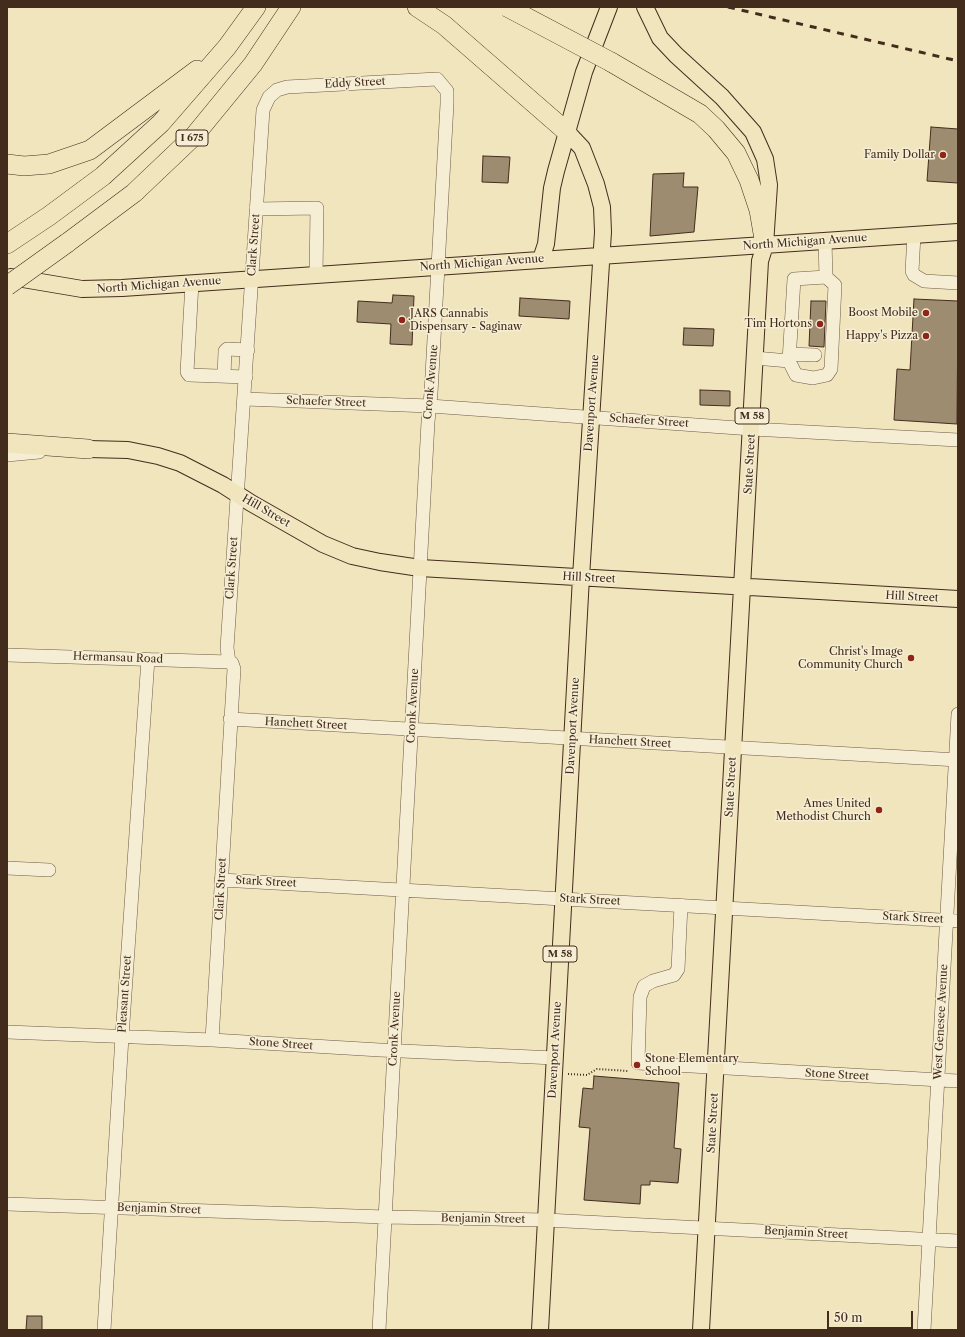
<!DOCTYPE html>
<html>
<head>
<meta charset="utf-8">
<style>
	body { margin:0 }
	#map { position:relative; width:965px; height:1337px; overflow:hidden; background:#f0e5bd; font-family:"Libre Caslon Text",serif }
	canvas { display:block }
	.frame { position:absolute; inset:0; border:8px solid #442c1d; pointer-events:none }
	.scale { position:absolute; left:827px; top:1311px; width:86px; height:18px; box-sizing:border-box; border:2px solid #442c1d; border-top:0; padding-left:5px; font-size:12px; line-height:14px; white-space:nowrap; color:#442c1d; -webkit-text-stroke:3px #f5eed4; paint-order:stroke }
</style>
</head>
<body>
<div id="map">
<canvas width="965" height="1337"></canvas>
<div class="frame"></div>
<div class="scale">50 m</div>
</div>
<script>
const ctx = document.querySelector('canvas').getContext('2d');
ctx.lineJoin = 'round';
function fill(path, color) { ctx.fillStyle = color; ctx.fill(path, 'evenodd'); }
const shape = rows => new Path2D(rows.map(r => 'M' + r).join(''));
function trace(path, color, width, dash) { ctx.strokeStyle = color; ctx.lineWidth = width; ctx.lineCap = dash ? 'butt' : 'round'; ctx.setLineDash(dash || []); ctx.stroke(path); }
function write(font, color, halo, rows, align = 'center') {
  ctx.font = font + ' "Libre Caslon Text",serif'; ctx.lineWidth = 3; ctx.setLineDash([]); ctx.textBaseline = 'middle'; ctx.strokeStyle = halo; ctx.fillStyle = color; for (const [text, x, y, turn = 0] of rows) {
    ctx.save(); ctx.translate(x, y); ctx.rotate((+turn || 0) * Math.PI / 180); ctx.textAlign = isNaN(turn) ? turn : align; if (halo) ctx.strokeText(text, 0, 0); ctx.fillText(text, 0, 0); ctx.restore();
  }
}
const building = shape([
	[931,127,958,129,958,183,927,181,931,127],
	[483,156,510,157,508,183,482,182,483,156],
	[684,173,683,187,698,187,694,232,650,236,653,174,684,173],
	[393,295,414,296,412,345,390,344,391,324,357,322,358,301,392,303,393,295],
	[520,298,570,301,569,319,519,316,520,298],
	[914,299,958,301,957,424,894,420,897,369,910,370,914,299],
	[811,301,826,301,824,347,809,346,811,301],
	[684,328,714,329,713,346,683,345,684,328],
	[700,390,730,391,730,406,700,405,700,390],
	[594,1076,679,1083,674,1148,681,1149,678,1183,650,1181,650,1185,641,1185,640,1204,584,1200,590,1128,579,1127,583,1088,593,1089,594,1076],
	[27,1316,42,1316,42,1330,26,1330,27,1316]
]);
const path = shape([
	[568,1074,587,1075,597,1069,628,1071]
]);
const minor = shape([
	[256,209,317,208,316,276],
	[914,235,912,271,914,275,924,281,958,283],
	[192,283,187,372,189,375,246,377],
	[789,354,815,355],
	[755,358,789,361,794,279,826,277,825,241],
	[789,361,796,375,813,378,827,375,831,369,835,285,826,277],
	[224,376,225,351,227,349,248,350],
	[245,399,430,406,752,429,958,440],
	[7,455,39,452],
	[7,655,229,662],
	[230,719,958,760],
	[7,868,49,870],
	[221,880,958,921],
	[681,905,678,969,674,975,653,981,644,986,640,997,638,1063,958,1081],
	[7,1032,212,1040,380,1050,555,1058],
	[212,1040,234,669,232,663,229,662,227,648,263,110,269,97,277,90,287,87,437,79,447,91,447,104,431,393,428,422,379,1330],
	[7,1204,385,1217,546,1220,958,1241],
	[104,1330,122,1037,148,659],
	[924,1330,958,714]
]);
const major = shape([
	[645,7,660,38,676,55,722,97,753,132,765,159,769,185,765,245,760,261,701,1330],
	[541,259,546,244,552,188,556,171,584,72,609,7],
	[11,277,82,289,122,288,958,232],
	[88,449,128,450,158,456,180,463,223,485,251,503,323,544,352,556,380,562,420,568,958,599],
	[540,1330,581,577,603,232,602,207,596,184,582,148,567,132]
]);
const highway = shape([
	[417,7,444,25,567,132],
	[611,62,700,114,716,129,736,153,749,180,759,210,765,245],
	[7,164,24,166,49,164,90,150,197,70],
	[67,243,134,193,194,136,253,64,291,7],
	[7,244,49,216,103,176,161,123,227,47,256,7],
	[7,443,88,449]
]);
const rail = shape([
	[728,7,958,61]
]);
const highwayBridge = shape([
	[507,7,611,62],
	[7,286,67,243]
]);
const markers = [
	[943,155,4,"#8f2418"],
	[926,313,4,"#8f2418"],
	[402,320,4,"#8f2418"],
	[820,324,4,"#8f2418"],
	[926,336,4,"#8f2418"],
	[911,658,4,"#8f2418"],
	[879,810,4,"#8f2418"],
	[637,1065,4,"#8f2418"]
];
const shields = [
	[192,138,32],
	[752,416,34],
	[560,954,34]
];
const shieldNames = [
	["I 675",192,138],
	["M 58",752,416],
	["M 58",560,954]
];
const streetNames = [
	["Eddy Street",355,83,-3],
	["North Michigan Avenue",805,242,-4],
	["Clark Street",254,245,-86],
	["North Michigan Avenue",482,263,-4],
	["North Michigan Avenue",159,285,-4],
	["Cronk Avenue",431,382,-85],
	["Schaefer Street",326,402,2],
	["Davenport Avenue",592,403,-86],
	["Schaefer Street",649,421,4],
	["State Street",750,464,-87],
	["Hill Street",266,511,30],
	["Clark Street",232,568,-86],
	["Hill Street",589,578,3],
	["Hill Street",912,597,3],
	["Hermansau Road",118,658,2],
	["Cronk Avenue",413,706,-87],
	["Hanchett Street",306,724,3],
	["Davenport Avenue",573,726,-87],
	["Hanchett Street",630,742,3],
	["State Street",731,787,-87],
	["Stark Street",266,882,3],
	["Clark Street",221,889,-87],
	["Stark Street",590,900,3],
	["Stark Street",913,918,3],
	["Pleasant Street",125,994,-86],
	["West Genesee Avenue",941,1022,-87],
	["Cronk Avenue",395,1029,-87],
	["Stone Street",281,1044,4],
	["Davenport Avenue",555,1050,-87],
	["Stone Street",837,1075,3],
	["State Street",713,1123,-87],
	["Benjamin Street",159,1209,2],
	["Benjamin Street",483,1219,1],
	["Benjamin Street",806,1233,3]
];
const poiNames = [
	["Family Dollar",935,155],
	["Boost Mobile",918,313],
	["JARS Cannabis",410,314,"left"],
	["Dispensary - Saginaw",410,327,"left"],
	["Tim Hortons",812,324],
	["Happy's Pizza",918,336],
	["Christ's Image",903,652],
	["Community Church",903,665],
	["Ames United",871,804],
	["Methodist Church",871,817],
	["Stone Elementary",645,1059,"left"],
	["School",645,1072,"left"]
];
fill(building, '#9d8c70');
trace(building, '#442c1d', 1);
trace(minor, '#6f5a45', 14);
trace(major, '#442c1d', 18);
trace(highway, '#442c1d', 20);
trace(path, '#442c1d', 2, [1, 2]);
trace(minor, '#f5eed4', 13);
trace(major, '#f0e5bd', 16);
trace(highway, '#f0e5bd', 19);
trace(rail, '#442c1d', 3, [7, 7]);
trace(highwayBridge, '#442c1d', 20, []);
trace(highwayBridge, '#f0e5bd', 19);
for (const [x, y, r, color] of markers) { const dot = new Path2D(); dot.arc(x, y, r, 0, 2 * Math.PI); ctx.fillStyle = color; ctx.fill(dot); trace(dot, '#f5eed4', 1.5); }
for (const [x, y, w] of shields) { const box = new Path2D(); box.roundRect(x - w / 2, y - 8, w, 16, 3); ctx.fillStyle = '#f5eed4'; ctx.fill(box); trace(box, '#442c1d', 1); }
write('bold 10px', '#442c1d', null, shieldNames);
write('11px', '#442c1d', '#f5eed4', streetNames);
write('11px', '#442c1d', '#f5eed4', poiNames, 'right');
</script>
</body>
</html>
